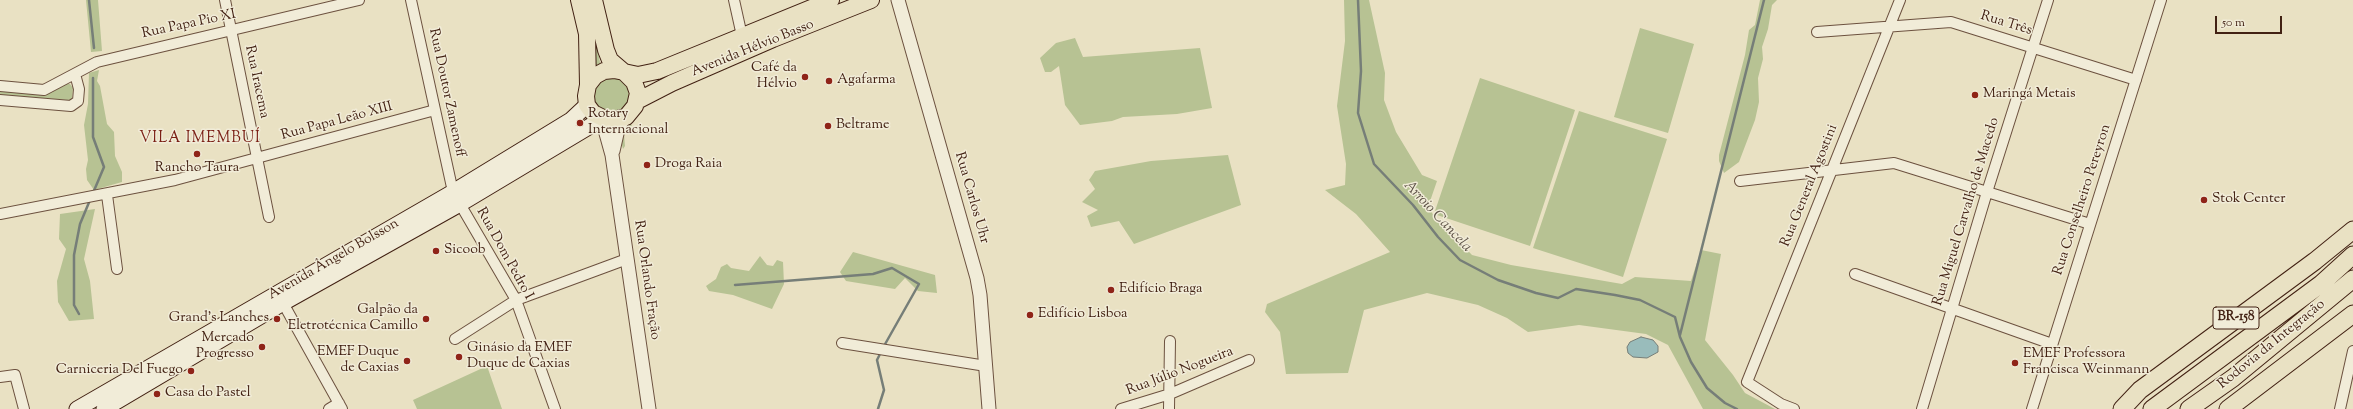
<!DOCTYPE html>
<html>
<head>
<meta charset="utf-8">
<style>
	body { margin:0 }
	#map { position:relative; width:2353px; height:409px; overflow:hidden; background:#e9e1c3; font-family:"Sorts Mill Goudy",serif }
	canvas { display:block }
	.scale { position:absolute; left:2215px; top:16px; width:67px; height:18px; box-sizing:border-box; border:2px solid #422113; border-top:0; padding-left:5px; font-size:12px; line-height:14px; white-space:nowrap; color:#422113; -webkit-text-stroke:3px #f1ecd8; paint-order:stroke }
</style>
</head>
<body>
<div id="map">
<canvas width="2353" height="409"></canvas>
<div class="scale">50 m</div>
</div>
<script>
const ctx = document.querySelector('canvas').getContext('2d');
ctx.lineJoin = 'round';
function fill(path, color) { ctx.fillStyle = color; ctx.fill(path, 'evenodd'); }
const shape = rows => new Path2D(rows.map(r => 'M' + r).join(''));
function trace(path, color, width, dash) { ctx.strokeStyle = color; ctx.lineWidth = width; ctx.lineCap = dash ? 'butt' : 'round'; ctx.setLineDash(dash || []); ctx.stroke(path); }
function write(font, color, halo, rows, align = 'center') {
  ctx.font = font + ' "Sorts Mill Goudy",serif'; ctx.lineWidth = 3; ctx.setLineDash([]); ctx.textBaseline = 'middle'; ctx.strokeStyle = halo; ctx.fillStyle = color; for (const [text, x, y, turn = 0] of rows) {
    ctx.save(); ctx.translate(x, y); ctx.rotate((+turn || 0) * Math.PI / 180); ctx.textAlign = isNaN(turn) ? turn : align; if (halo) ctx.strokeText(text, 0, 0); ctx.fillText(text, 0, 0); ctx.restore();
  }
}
const green = shape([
	[86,0,98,0,102,51,91,52],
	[589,0,601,68,591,72],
	[1344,0,1369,0,1385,73,1384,100,1396,132,1422,175,1437,181,1428,207,1434,216,1472,255,1511,265,1622,284,1635,277,1691,281,1701,250,1721,254,1705,340,1733,375,1745,393,1775,409,1703,409,1668,345,1646,334,1579,325,1528,332,1507,318,1478,305,1427,293,1364,310,1348,373,1286,374,1280,332,1265,312,1267,304,1390,252,1356,214,1325,190,1345,185,1346,164,1337,106,1345,41],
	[1760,0,1777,0,1772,5,1768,29,1762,47,1763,59,1758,78,1759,102,1755,120,1739,162,1724,173,1719,161,1719,155,1745,55,1749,30,1755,25],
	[1640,28,1694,44,1668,133,1614,117],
	[1075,38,1083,57,1200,48,1212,108,1177,114,1123,117,1112,121,1080,125,1065,105,1059,66,1051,72,1045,72,1040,58,1056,43],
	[99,70,97,81,100,86,107,124,114,132,115,156,122,172,122,182,94,190,87,180,86,169,88,160,84,125,88,104,89,73],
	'593 95a18 18 0 1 1 36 0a18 18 0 1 1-36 0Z',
	[1480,78,1575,110,1530,246,1434,214],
	[63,84,70,84,73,88,72,99,68,100,0,95,0,91,42,94],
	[1579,111,1667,139,1623,277,1533,248],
	[630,124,632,125,624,134,625,146,623,149,619,134,622,128],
	[1228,155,1241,205,1134,244,1119,221,1091,227,1087,216,1098,210,1082,202,1095,189,1089,180,1095,171,1151,161],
	[95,209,84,259,90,281,94,319,69,321,58,302,57,281,66,249,59,239,60,214],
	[853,252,935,275,937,293,918,291,905,278,895,289,846,281,840,272],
	[760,256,767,265,773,266,777,260,783,262,784,284,772,309,733,295,709,291,706,286,716,279,721,267,727,264,731,268,749,271],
	[487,366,502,409,417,409,413,400]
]);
const water = shape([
	[1641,337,1653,340,1658,346,1658,352,1647,358,1633,357,1628,353,1627,347,1630,342,1641,337]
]);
const stream = shape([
	[89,0,94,48],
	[1358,0,1361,71,1358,113,1374,164,1413,205,1438,237,1460,260,1498,280,1536,293,1558,298,1576,289,1615,295,1640,300,1675,317,1680,337,1691,362,1707,388,1725,403,1737,409],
	[93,193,104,167,93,137,93,78],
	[735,285,873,274,892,268,919,284,884,346],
	[79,314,74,305,74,255,80,224,90,200],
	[1680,335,1764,0],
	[878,409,884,390,877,360,881,352]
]);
const minor = shape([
	[225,0,269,217],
	[411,0,453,192],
	[734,0,742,36],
	[1817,32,1951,22,2136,80],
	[0,86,44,90,97,62,359,0],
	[0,100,71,106,78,101,79,89,75,74],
	[1740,181,1894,163,2090,224],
	[107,195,117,269],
	[460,204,516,300,555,409],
	[0,214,175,180,435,110],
	[1855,274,2052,344],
	[283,303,342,409],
	[455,339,516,300,627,259],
	[842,343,986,366],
	[0,377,15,375,24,409],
	[329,409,339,403],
	[1121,409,1170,394,1249,360],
	[1169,409,1170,341],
	[1794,409,1781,404,1747,382,1900,0],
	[1922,409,1987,192,2048,0],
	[2032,409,2161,0],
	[2340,409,2353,351]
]);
const tertiary = shape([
	[898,0,977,278,980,295,989,409],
	[602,119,612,155,649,409],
	[613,151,619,125,626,117]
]);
const secondary = shape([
	[77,409,453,192,571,120,587,105],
	[104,409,283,303,460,204,602,119]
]);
const primary = shape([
	[579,0,587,34,588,85],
	[594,0,606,50,610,60,624,72,634,82,638,93,635,106,626,117,609,121,593,113,587,105,586,96,588,85,595,76,604,71,614,70,624,72,638,75,657,71,831,0],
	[637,101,672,83,773,39,871,0]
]);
const trunk = shape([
	[2122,409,2140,390,2315,261,2353,230],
	[2152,409,2321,284,2353,255],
	[2189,409,2233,378,2353,279],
	[2228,409,2353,314]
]);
const markers = [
	[805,77,4,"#8f2418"],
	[829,81,4,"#8f2418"],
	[1975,95,4,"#8f2418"],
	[580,123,4,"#8f2418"],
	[828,126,4,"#8f2418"],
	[197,154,4,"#8f2418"],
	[647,165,4,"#8f2418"],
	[2204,200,4,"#8f2418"],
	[436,251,4,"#8f2418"],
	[1111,290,4,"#8f2418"],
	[1030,315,4,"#8f2418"],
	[277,319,4,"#8f2418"],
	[426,319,4,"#8f2418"],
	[262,347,4,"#8f2418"],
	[459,357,4,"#8f2418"],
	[407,361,4,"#8f2418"],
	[2015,363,4,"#8f2418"],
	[191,371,4,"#8f2418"],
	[157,394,4,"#8f2418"]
];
const shields = [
	[2236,318,46]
];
const shieldNames = [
	["BR-158",2236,318]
];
const streetNames = [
	["Rua Três",2006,24,17],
	["Rua Papa Pio XI",189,25,-12],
	["Avenida Hélvio Basso",753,49,-22],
	["Rua Iracema",256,82,78],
	["Rua Doutor Zamenoff",446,93,78],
	["Rua Papa Leão XIII",337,122,-15],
	["Rua General Agostini",1810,186,-68],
	["Rua Carlos Uhr",971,198,74],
	["Rua Conselheiro Pereyron",2083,200,-72],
	["Rua Miguel Carvalho de Macedo",1967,212,-73],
	["Rua Dom Pedro I",504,254,61],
	["Avenida Ângelo Bolsson",334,260,-30],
	["Rua Orlando Fração",646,280,82],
	["Rodovia da Integração",2272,345,-39],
	["Rua Júlio Nogueira",1180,372,-21]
];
const poiNames = [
	["Café da",797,69,"right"],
	["Hélvio",797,85,"right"],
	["Agafarma",837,81],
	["Maringá Metais",1983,95],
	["Rotary",588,115],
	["Internacional",588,131],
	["Beltrame",836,126],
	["Droga Raia",655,165],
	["Rancho Taura",197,169,"center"],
	["Stok Center",2212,200],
	["Sicoob",444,251],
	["Edifício Braga",1119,290],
	["Galpão da",418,311,"right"],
	["Eletrotécnica Camillo",418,327,"right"],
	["Edifício Lisboa",1038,315],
	["Grand's Lanches",269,319,"right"],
	["Mercado",254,339,"right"],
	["Progresso",254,355,"right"],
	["Ginásio da EMEF",467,349],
	["Duque de Caxias",467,365],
	["EMEF Duque",399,353,"right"],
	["de Caxias",399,369,"right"],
	["EMEF Professora",2023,355],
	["Francisca Weinmann",2023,371],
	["Carniceria Del Fuego",183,371,"right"],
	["Casa do Pastel",165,394]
];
const neighbourhoodNames = [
	["VILA IMEMBUÍ",200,139]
];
const waterNames = [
	["Arroio Cancela",1437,217,47]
];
fill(green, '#b7c293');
fill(water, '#99bcbb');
trace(water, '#767e78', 1);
trace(stream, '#767e78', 2.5);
trace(minor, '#6c513f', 12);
trace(tertiary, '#6c513f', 15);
trace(secondary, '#422113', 17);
trace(primary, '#422113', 18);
trace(trunk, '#422113', 19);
trace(minor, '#f1ecd8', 10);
trace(tertiary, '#f1ecd8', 13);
trace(secondary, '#f1ecd8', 15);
trace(primary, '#e9e1c3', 16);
trace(trunk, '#e9e1c3', 17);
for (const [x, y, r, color] of markers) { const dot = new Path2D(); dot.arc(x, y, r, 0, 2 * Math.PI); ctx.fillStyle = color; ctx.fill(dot); trace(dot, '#f1ecd8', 1.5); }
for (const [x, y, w] of shields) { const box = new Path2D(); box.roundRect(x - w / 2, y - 11, w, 22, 3); ctx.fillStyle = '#f1ecd8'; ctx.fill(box); trace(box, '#422113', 1); }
write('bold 13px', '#422113', null, shieldNames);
write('14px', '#422113', '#f1ecd8', streetNames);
write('14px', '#422113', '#f1ecd8', poiNames, 'left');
ctx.letterSpacing = '1px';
write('15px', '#7a1f14', '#f1ecd8', neighbourhoodNames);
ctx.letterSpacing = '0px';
write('italic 15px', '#5c5045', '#f1ecd8', waterNames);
</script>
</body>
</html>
